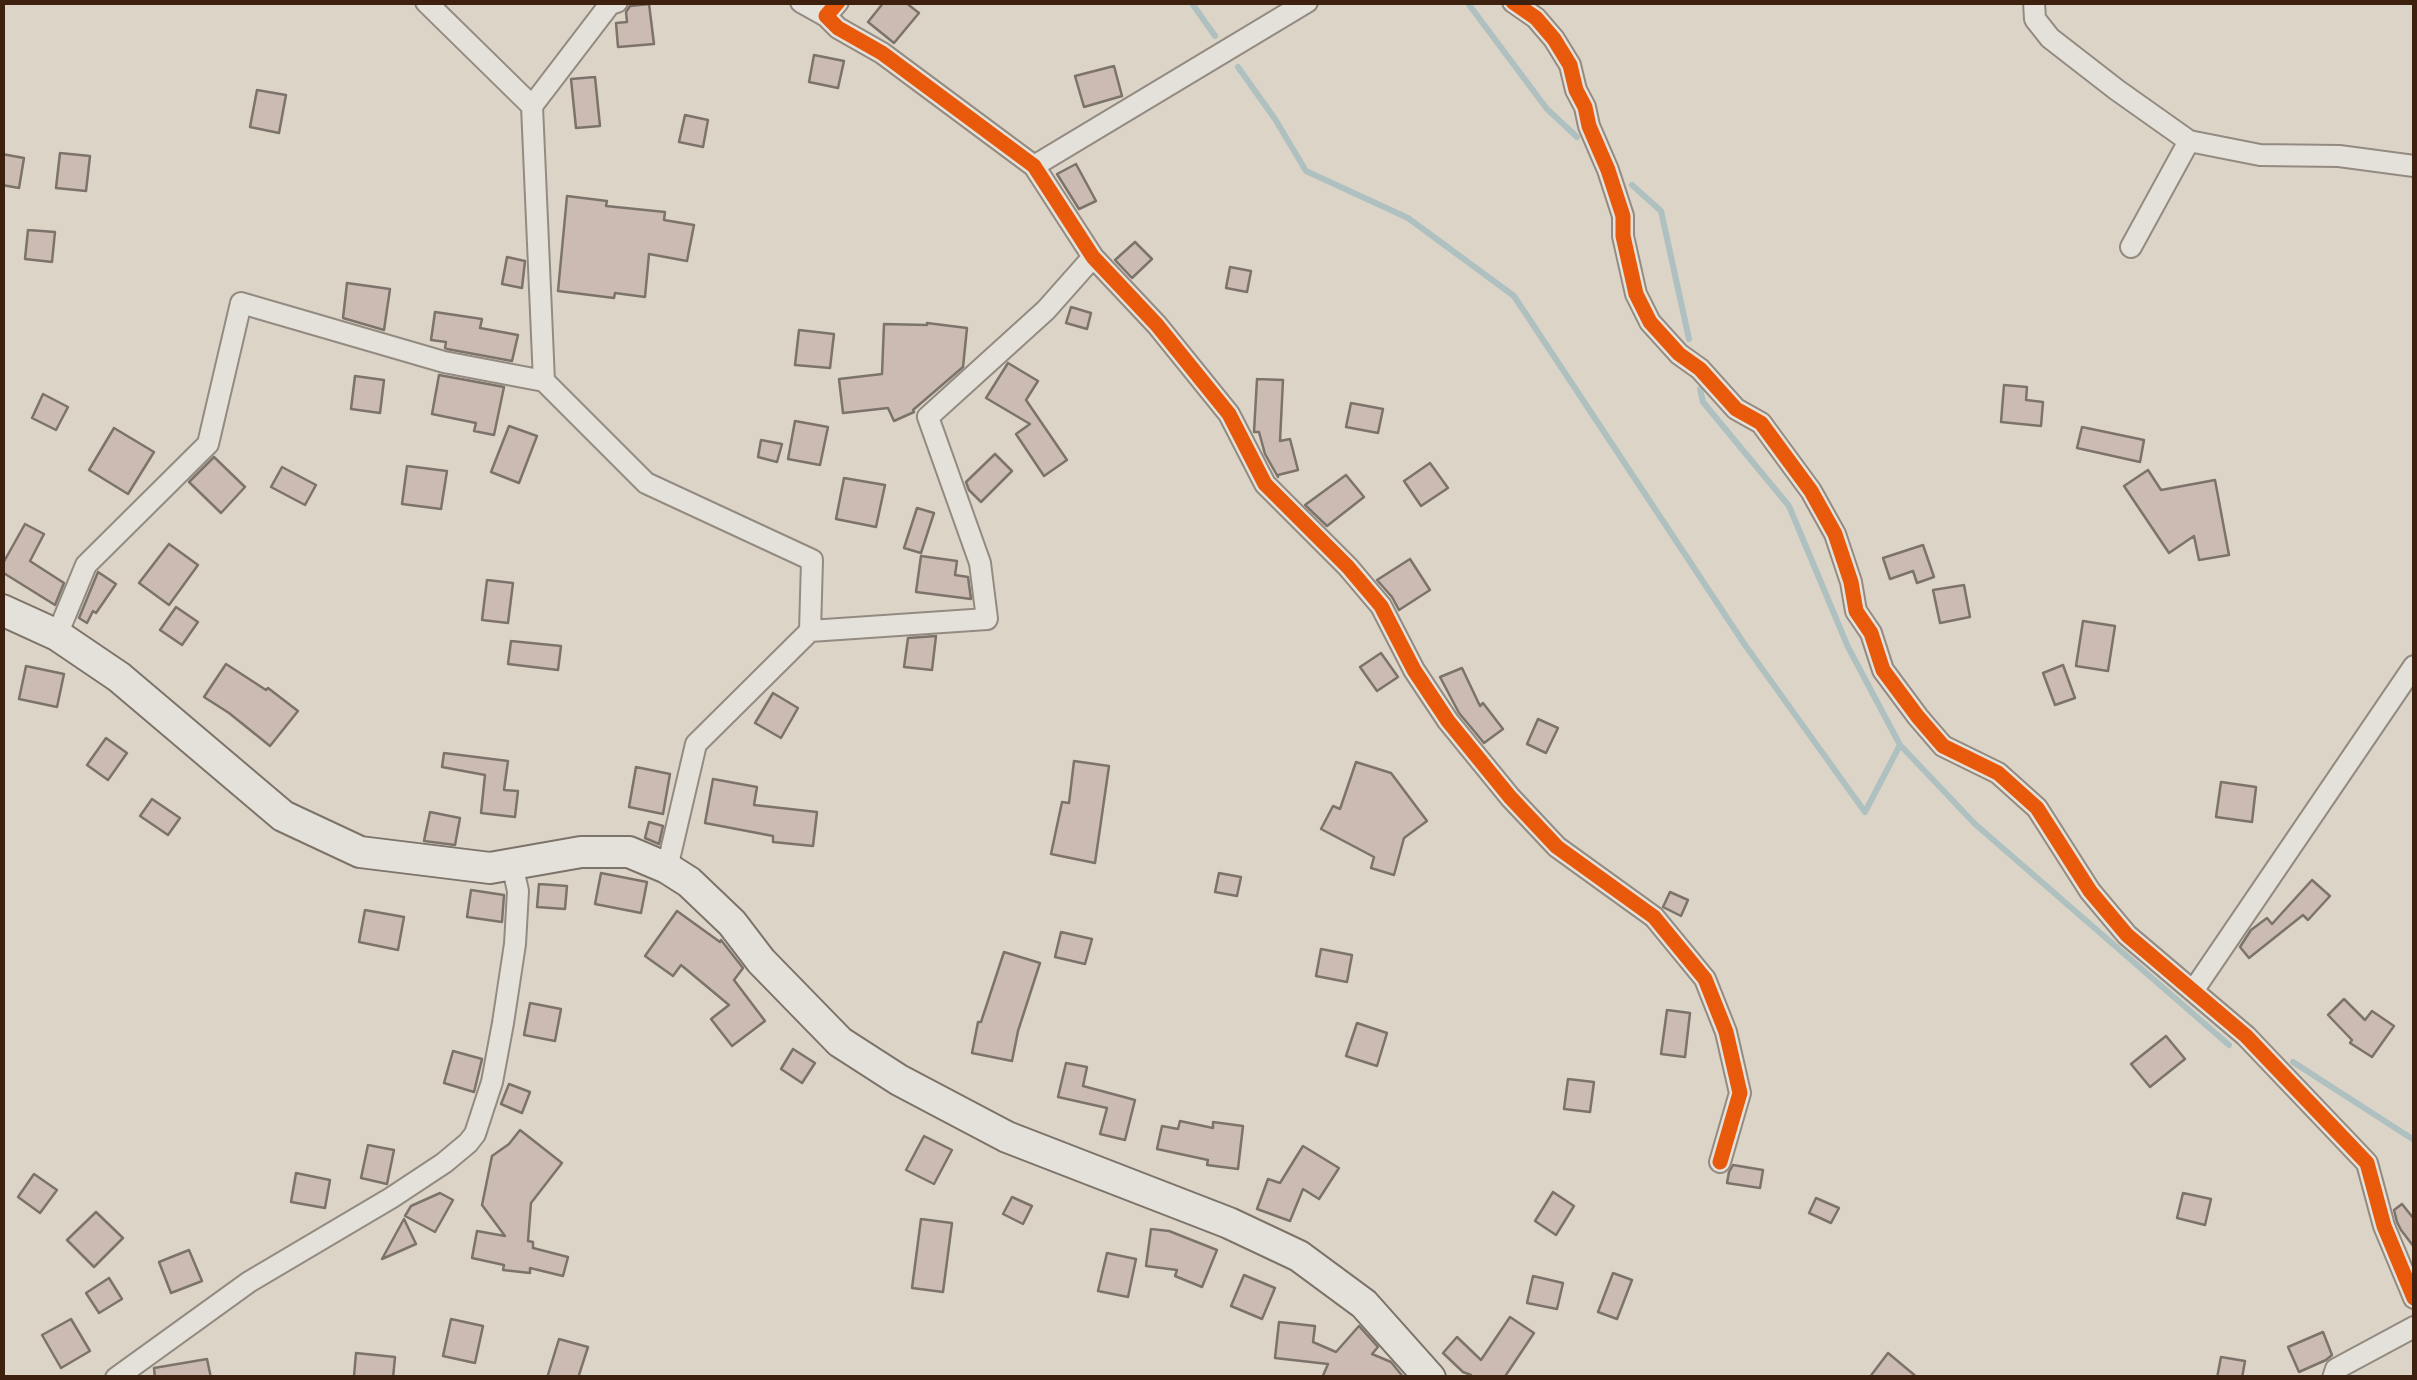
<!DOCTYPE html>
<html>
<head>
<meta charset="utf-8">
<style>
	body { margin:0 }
	#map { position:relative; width:2417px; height:1380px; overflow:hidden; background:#dcd5c7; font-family:"Old Standard TT",serif }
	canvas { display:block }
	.frame { position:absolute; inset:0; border:5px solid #3d200d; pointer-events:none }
</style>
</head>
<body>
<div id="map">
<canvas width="2417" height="1380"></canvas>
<div class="frame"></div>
</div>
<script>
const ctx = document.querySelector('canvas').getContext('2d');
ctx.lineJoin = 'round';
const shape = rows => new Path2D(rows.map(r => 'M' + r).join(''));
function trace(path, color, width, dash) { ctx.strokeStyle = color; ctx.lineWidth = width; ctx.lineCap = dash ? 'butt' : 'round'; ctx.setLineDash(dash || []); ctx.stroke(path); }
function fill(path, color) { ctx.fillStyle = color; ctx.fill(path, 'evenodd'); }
const stream = shape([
	[1191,2,1215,36],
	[1467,2,1547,109,1577,137],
	[1238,67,1275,119,1306,171,1408,218,1514,296,1745,645,1865,812,1900,745,1975,824,2229,1045],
	[1632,185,1661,211,1689,339],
	[1700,389,1703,402,1789,506,1848,647,1900,745],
	[2293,1062,2414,1140]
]);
const building = shape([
	[884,2,905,2,919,13,894,43,868,22,884,2],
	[649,4,654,44,618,47,616,23,627,22,626,12,630,6,649,4],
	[814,55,844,61,838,88,809,82,814,55],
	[1114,66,1122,96,1084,107,1075,76,1114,66],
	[595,77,600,126,576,128,571,79,595,77],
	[257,90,286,95,279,133,250,127,257,90],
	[685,115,708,120,703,147,679,142,685,115],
	[60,153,90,156,86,191,56,188,60,153],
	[2,154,24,158,19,188,2,185,2,154],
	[1076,164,1096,201,1079,209,1057,174,1076,164],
	[567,196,607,201,606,206,665,212,664,220,694,225,687,261,649,254,645,297,615,293,614,298,558,291,567,196],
	[28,230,55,232,52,262,25,259,28,230],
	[1135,242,1152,259,1132,278,1115,260,1135,242],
	[507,257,525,261,522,288,502,284,507,257],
	[1230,267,1251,271,1247,292,1226,288,1230,267],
	[347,283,390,289,384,330,343,318,347,283],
	[1071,307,1091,313,1087,329,1066,323,1071,307],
	[435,312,482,319,480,328,518,335,512,361,447,349,445,348,446,342,431,340,435,312],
	[927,323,967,328,963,367,913,410,914,412,894,421,888,408,843,413,839,379,882,374,884,324,927,325,927,323],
	[799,330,834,334,830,368,795,365,799,330],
	[1008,363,1038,381,1026,400,1067,460,1044,476,1016,434,1030,424,986,398,1008,363],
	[439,375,504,387,494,435,474,431,476,423,432,414,439,375],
	[355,376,384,380,380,413,351,409,355,376],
	[1257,379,1283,380,1280,441,1290,439,1298,470,1278,475,1278,477,1265,454,1259,432,1254,432,1257,379],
	[2004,385,2027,387,2026,400,2043,402,2041,426,2001,422,2004,385],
	[43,394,68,407,56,430,32,418,43,394],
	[1351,403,1383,409,1378,433,1346,427,1351,403],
	[795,421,828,427,820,465,788,459,795,421],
	[509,426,537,436,519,483,491,472,509,426],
	[2082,427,2144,440,2140,462,2077,448,2082,427],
	[114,428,154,452,128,494,89,470,114,428],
	[761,440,782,444,777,462,758,457,761,440],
	[995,454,1012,471,981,502,969,490,966,482,995,454],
	[214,457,245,487,221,513,189,482,214,457],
	[1430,463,1448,488,1421,506,1404,481,1430,463],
	[407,466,447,471,441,509,402,504,407,466],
	[282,467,316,485,305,505,271,487,282,467],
	[2148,470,2161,490,2215,480,2229,555,2199,560,2194,536,2169,553,2124,486,2148,470],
	[1346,475,1364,497,1327,526,1305,505,1346,475],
	[844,478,885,485,876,527,836,519,844,478],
	[917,508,934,513,921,553,904,548,917,508],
	[25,524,44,534,30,561,64,583,55,605,2,572,2,565,25,524],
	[169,544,198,565,169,605,139,583,169,544],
	[1923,545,1934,577,1917,583,1913,571,1890,579,1883,558,1923,545],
	[921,556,957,561,955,575,968,577,971,599,916,592,921,556],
	[1410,559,1430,590,1399,610,1392,597,1377,580,1410,559],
	[98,572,116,584,96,613,93,611,87,623,79,618,98,572],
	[487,580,513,583,508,623,482,620,487,580],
	[1964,585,1970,617,1940,623,1933,590,1964,585],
	[176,607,198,622,182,645,160,630,176,607],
	[2083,621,2115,626,2108,671,2076,666,2083,621],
	[936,636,932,670,904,667,908,638,936,636],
	[511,641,561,646,558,670,508,664,511,641],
	[1381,653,1398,677,1377,691,1360,667,1381,653],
	[226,664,266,690,268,688,298,711,270,746,229,713,204,697,226,664],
	[2063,665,2075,698,2055,705,2043,673,2063,665],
	[26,666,64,674,57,707,19,699,26,666],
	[1462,668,1480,706,1483,703,1503,729,1484,743,1459,713,1440,677,1462,668],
	[773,693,798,708,781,738,755,723,773,693],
	[1538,719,1558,728,1546,753,1527,744,1538,719],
	[106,738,127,753,108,780,87,765,106,738],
	[444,753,508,761,504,790,518,791,515,817,481,813,485,775,442,767,444,753],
	[1074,761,1109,766,1095,863,1051,854,1062,802,1069,803,1074,761],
	[1356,762,1391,773,1427,821,1404,838,1394,875,1371,868,1374,857,1321,829,1333,806,1340,809,1356,762],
	[636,767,670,774,663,814,629,807,636,767],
	[713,779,757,787,754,805,817,812,813,846,773,842,773,836,705,823,713,779],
	[2221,782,2256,787,2252,822,2216,817,2221,782],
	[152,799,180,818,168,835,140,816,152,799],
	[430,812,460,818,455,845,424,841,430,812],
	[649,822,663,826,659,844,645,838,649,822],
	[601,873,647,882,641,913,595,904,601,873],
	[1219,873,1241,877,1237,896,1215,892,1219,873],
	[2312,880,2330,896,2308,920,2303,915,2249,958,2240,947,2251,930,2267,918,2272,924,2312,880],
	[539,884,567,886,565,909,537,907,539,884],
	[471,890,504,895,502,922,467,917,471,890],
	[1670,892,1688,900,1681,916,1663,907,1670,892],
	[365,910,404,917,398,950,359,942,365,910],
	[677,911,720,942,721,940,743,968,734,980,765,1021,732,1046,711,1019,729,1005,681,965,673,976,645,956,677,911],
	[1061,932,1092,939,1085,964,1055,957,1061,932],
	[1321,949,1352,955,1347,982,1316,976,1321,949],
	[1004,952,1040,963,1018,1031,1012,1061,972,1053,978,1022,981,1022,1004,952],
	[2344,999,2365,1020,2372,1011,2394,1026,2372,1057,2350,1043,2352,1040,2328,1015,2344,999],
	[530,1003,561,1009,555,1041,524,1035,530,1003],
	[1667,1010,1690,1013,1685,1057,1661,1054,1667,1010],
	[1357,1023,1387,1033,1377,1066,1346,1056,1357,1023],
	[2166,1036,2185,1059,2150,1087,2131,1064,2166,1036],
	[793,1049,815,1063,802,1083,781,1069,793,1049],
	[453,1051,482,1059,474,1092,444,1083,453,1051],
	[1066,1063,1087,1067,1083,1086,1135,1100,1125,1140,1100,1134,1107,1108,1058,1097,1066,1063],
	[1568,1079,1594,1082,1590,1112,1564,1109,1568,1079],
	[509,1084,530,1092,522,1113,501,1104,509,1084],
	[1180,1121,1213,1128,1213,1122,1243,1126,1238,1169,1207,1165,1208,1160,1157,1149,1162,1126,1178,1129,1180,1121],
	[520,1130,562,1163,531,1203,528,1241,533,1242,533,1248,568,1257,563,1276,530,1268,530,1273,503,1270,504,1265,472,1258,477,1231,505,1236,482,1205,492,1156,509,1144,520,1130],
	[924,1136,952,1150,934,1184,906,1170,924,1136],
	[368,1145,394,1150,387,1184,361,1178,368,1145],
	[1303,1146,1339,1168,1319,1199,1303,1189,1290,1221,1257,1209,1268,1179,1280,1183,1303,1146],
	[1733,1165,1763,1170,1760,1188,1727,1183,1729,1172,1733,1165],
	[296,1173,330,1180,325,1208,291,1202,296,1173],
	[34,1174,57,1190,40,1213,18,1197,34,1174],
	[1553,1192,1574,1206,1556,1235,1535,1221,1553,1192],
	[440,1193,453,1200,435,1232,405,1216,411,1206,440,1193],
	[2183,1193,2211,1199,2205,1225,2177,1218,2183,1193],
	[1012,1197,1032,1206,1023,1224,1003,1214,1012,1197],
	[1816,1198,1839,1208,1831,1223,1809,1213,1816,1198],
	[2402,1204,2414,1219,2414,1247,2401,1230,2397,1222,2394,1210,2402,1204],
	[96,1212,123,1238,94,1267,67,1240,96,1212],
	[404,1219,416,1244,382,1259,404,1219],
	[921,1219,952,1223,943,1292,912,1288,921,1219],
	[1151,1229,1169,1231,1217,1250,1202,1287,1175,1276,1177,1270,1146,1266,1151,1229],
	[189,1250,202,1281,171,1293,159,1262,189,1250],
	[1107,1253,1136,1259,1128,1297,1098,1291,1107,1253],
	[1613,1273,1632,1280,1617,1319,1598,1312,1613,1273],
	[1244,1275,1275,1288,1262,1319,1231,1306,1244,1275],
	[1533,1276,1563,1283,1557,1309,1527,1303,1533,1276],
	[109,1278,122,1299,99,1313,86,1293,109,1278],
	[1510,1317,1534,1333,1504,1378,1469,1378,1471,1375,1463,1372,1443,1353,1457,1337,1481,1360,1510,1317],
	[71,1319,90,1351,61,1368,42,1335,71,1319],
	[451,1319,483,1326,475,1363,443,1356,451,1319],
	[1279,1322,1315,1326,1313,1342,1336,1352,1359,1326,1378,1347,1372,1354,1391,1362,1404,1378,1322,1378,1328,1364,1275,1358,1279,1322],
	[2323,1332,2332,1355,2326,1360,2299,1372,2288,1347,2323,1332],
	[559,1339,588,1347,578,1378,547,1378,559,1339],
	[356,1353,395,1357,393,1378,354,1376,356,1353],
	[1888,1353,1918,1378,1869,1378,1888,1353],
	[2221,1357,2245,1361,2242,1378,2217,1378,2221,1357],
	[207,1359,211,1378,155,1378,154,1368,207,1359]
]);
const street = shape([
	[426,2,532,106,544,381],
	[801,2,826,16],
	[838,2,826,16,838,28,882,53,1034,166,1093,257,1157,325,1229,414,1265,484,1348,567,1381,606,1414,670,1448,721,1510,797,1557,847,1654,917,1705,979,1726,1032,1740,1093,1720,1162],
	[1513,2,1536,18,1554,39,1570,65,1576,90,1585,107,1589,126,1608,170,1623,216,1623,236,1636,294,1650,322,1679,354,1700,369,1736,409,1761,423,1811,491,1835,534,1851,582,1856,611,1871,633,1883,670,1918,717,1943,746,1998,773,2037,808,2090,891,2127,935,2246,1036,2367,1163,2384,1226,2414,1298],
	[2034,2,2035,19,2050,38,2117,90,2189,141,2260,155,2339,156,2414,166],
	[532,106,610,4,617,2],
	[1034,166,1307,2],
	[2131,247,2189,141],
	[57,635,86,565,208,444,241,303,444,362,544,381,646,483,812,560,810,631],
	[667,868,696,744,810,631,987,619,980,563,928,417,1046,310,1093,257],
	[2193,991,2414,666],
	[116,1378,249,1282,391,1198,444,1163,468,1143,475,1134,492,1082,503,1023,515,944,518,891,512,864],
	[2333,1378,2336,1369,2414,1327]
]);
const secondary = shape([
	[2,610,57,635,119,677,283,816,360,852,490,868,581,852,629,852,667,868,689,882,732,923,761,961,840,1042,899,1080,1007,1137,1229,1223,1299,1256,1364,1304,1430,1378]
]);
const cycleway = shape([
	[838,2,826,16,838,28,882,53,1034,166,1093,257,1157,325,1229,414,1265,484,1348,567,1381,606,1414,670,1448,721,1510,797,1557,847,1654,917,1705,979,1726,1032,1740,1093,1720,1162],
	[1513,2,1536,18,1554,39,1570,65,1576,90,1585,107,1589,126,1608,170,1623,216,1623,236,1636,294,1650,322,1679,354,1700,369,1736,409,1761,423,1811,491,1835,534,1851,582,1856,611,1871,633,1883,670,1918,717,1943,746,1998,773,2037,808,2090,891,2127,935,2246,1036,2367,1163,2384,1226,2414,1298]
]);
trace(stream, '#aec0c0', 6);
fill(building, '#ccbbb3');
trace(building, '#7c736a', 2.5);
trace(street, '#938b81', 24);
trace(secondary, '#7c736a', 34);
trace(street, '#e4e1da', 20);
trace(secondary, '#e4e1da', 30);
trace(cycleway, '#e8590c', 15);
</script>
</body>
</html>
